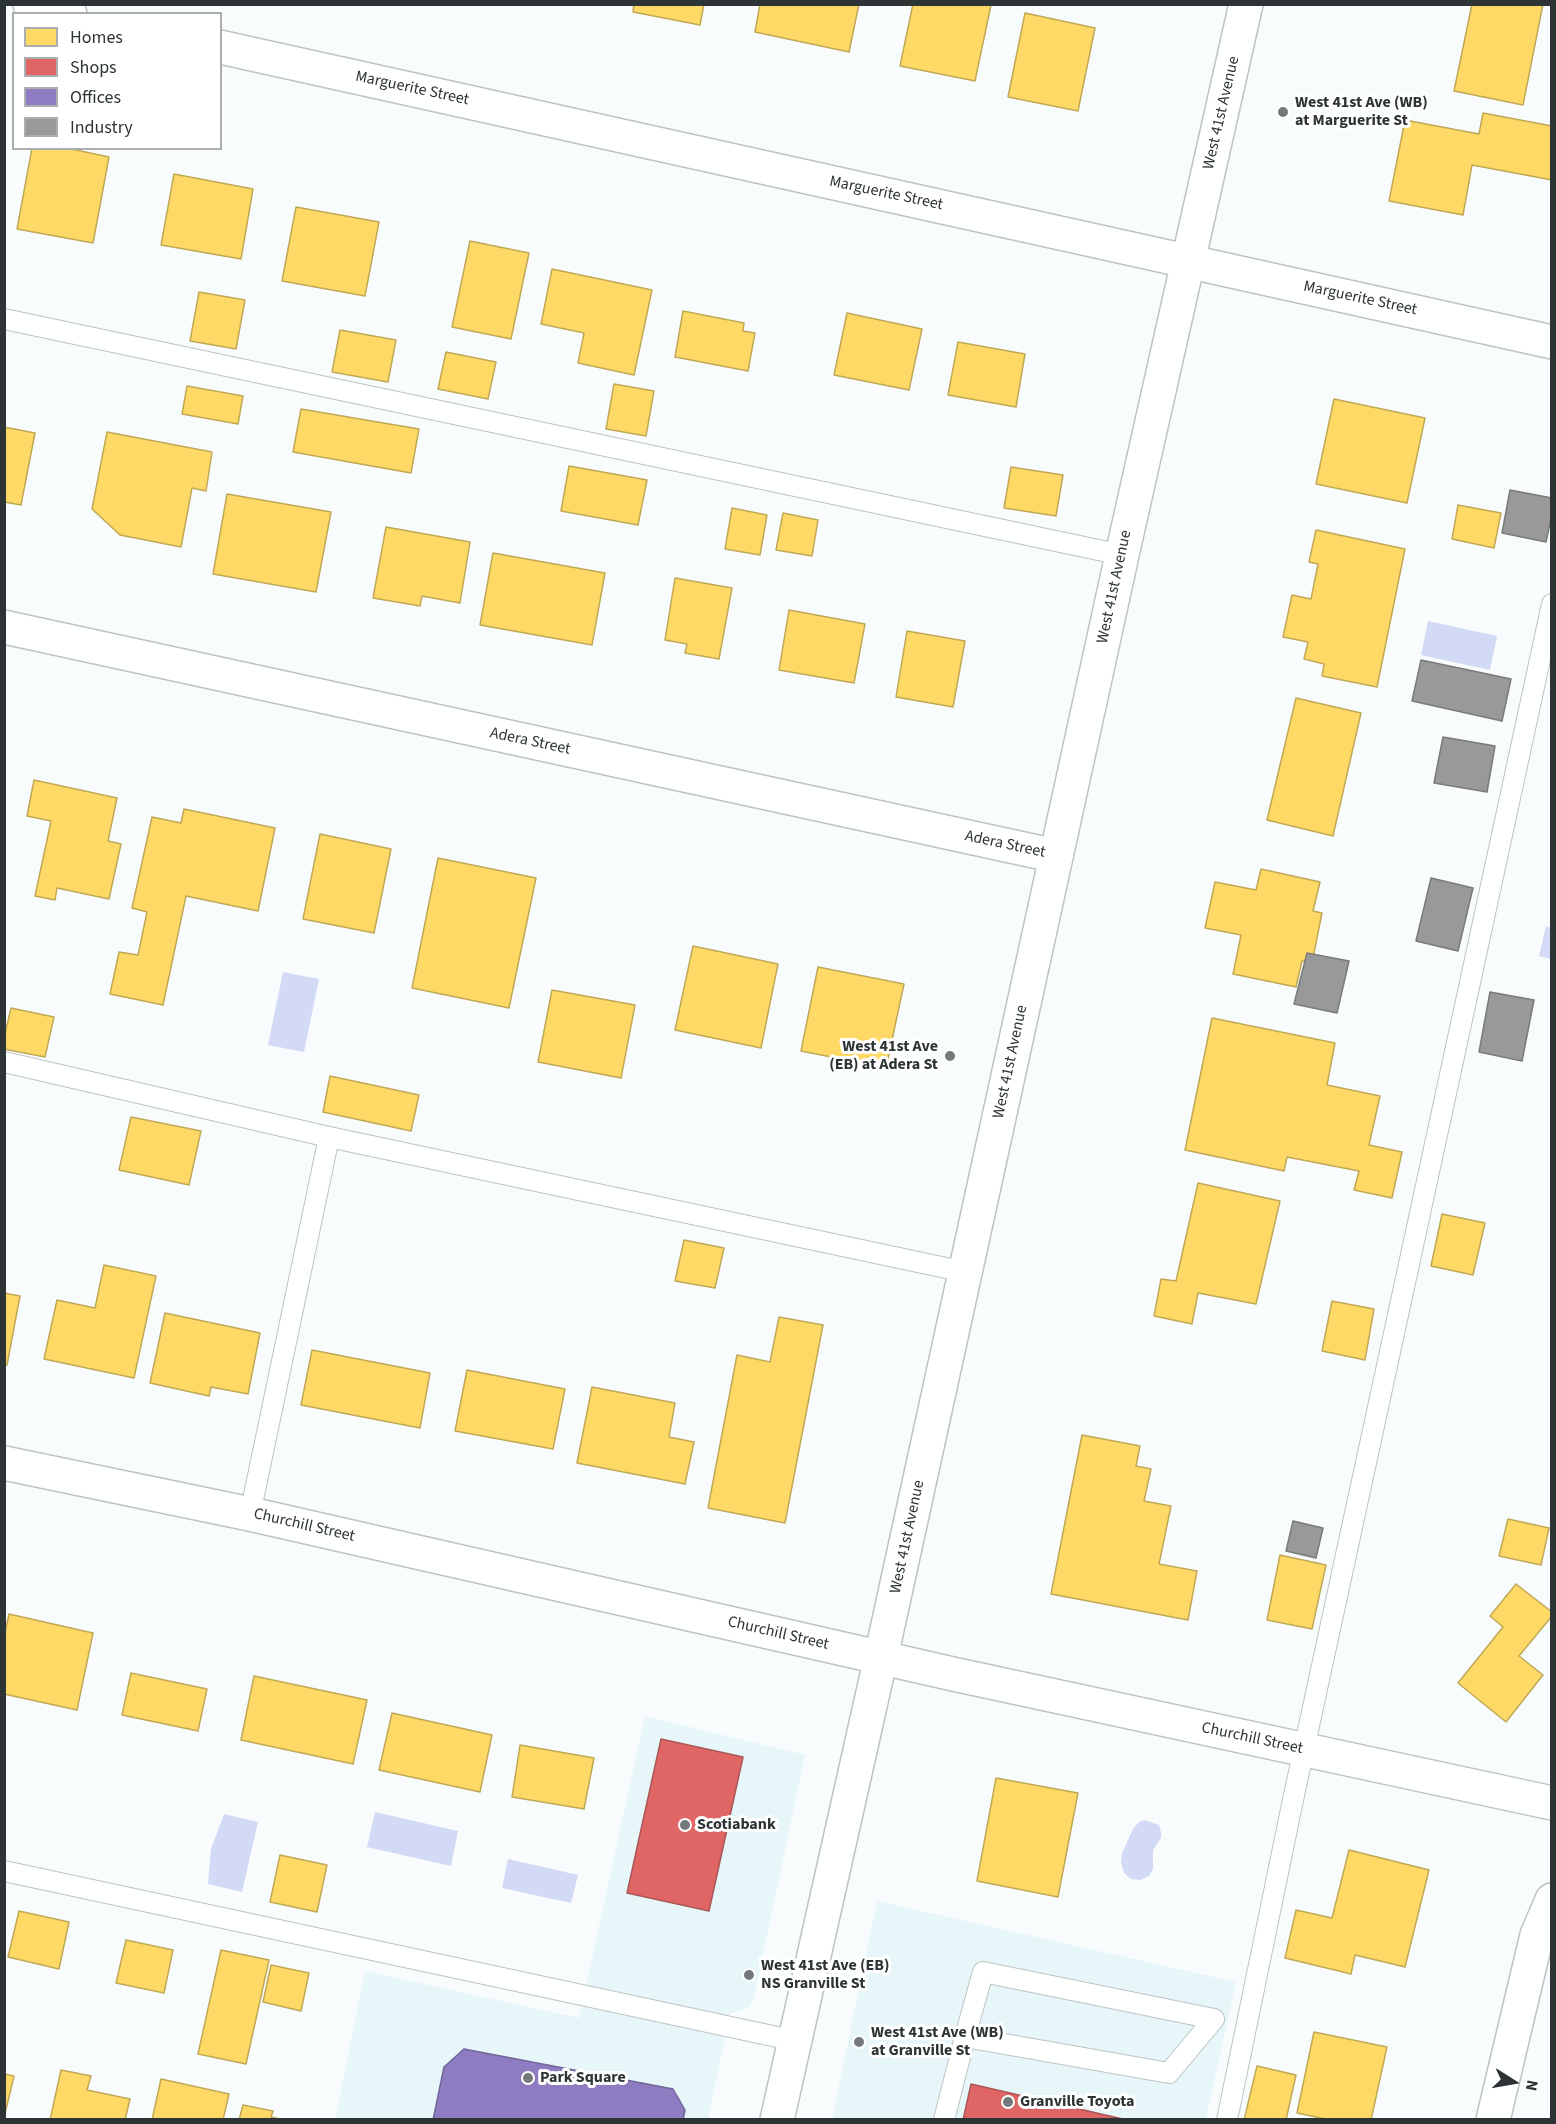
<!DOCTYPE html>
<html>
<head>
<meta charset="utf-8">
<style>
	body { margin:0 }
	#map { position:relative; width:1556px; height:2124px; overflow:hidden; background:#f8fcfc; font-family:"Source Sans 3",sans-serif }
	canvas { display:block }
	.frame { position:absolute; inset:0; border:6px solid #2d3435; pointer-events:none }
	.legend { position:absolute; left:12px; top:12px; width:210px; height:138px; box-sizing:border-box; background:#fff; border:2px solid #abaeae; margin:0; padding:8px 10px; list-style:none; font-size:18px; color:#2d3435 }
	.legend li { display:flex; align-items:center; gap:12px; height:30px }
	.legend b { width:30px; border:2px solid #abaeae }
	.north { position:absolute; left:1484px; top:2052px; width:60px; height:60px; -webkit-text-stroke:4px #fff; paint-order:stroke; rotate:101deg; font-size:16px; font-weight:700; line-height:24px; text-align:center; color:#2d3435 }
	.north::after { content:''; display:block; margin:auto; width:21px; height:27px; background:#2d3435; clip-path:polygon(50% 0,100% 100%,50% 72%,0 100%) }
</style>
</head>
<body>
<div id="map">
<canvas width="1556" height="2124"></canvas>
<div class="frame"></div>
<ul class="legend">
<li><b style="height:16px;background:#ffd966"></b>Homes</li>
<li><b style="height:16px;background:#e06666"></b>Shops</li>
<li><b style="height:16px;background:#8e7cc3"></b>Offices</li>
<li><b style="height:16px;background:#999"></b>Industry</li>
</ul>
<div class="north">N</div>
</div>
<script>
const ctx = document.querySelector('canvas').getContext('2d');
ctx.lineJoin = 'round';
function fill(path, color) { ctx.fillStyle = color; ctx.fill(path, 'evenodd'); }
const shape = rows => new Path2D(rows.map(r => 'M' + r).join(''));
function trace(path, color, width, dash) { ctx.strokeStyle = color; ctx.lineWidth = width; ctx.lineCap = dash ? 'butt' : 'round'; ctx.setLineDash(dash || []); ctx.stroke(path); }
function write(font, color, halo, rows, align = 'center') {
  ctx.font = font + ' "Source Sans 3",sans-serif'; ctx.lineWidth = 6; ctx.setLineDash([]); ctx.textBaseline = 'middle'; ctx.strokeStyle = halo; ctx.fillStyle = color; for (const [text, x, y, turn = 0] of rows) {
    ctx.save(); ctx.translate(x, y); ctx.rotate((+turn || 0) * Math.PI / 180); ctx.textAlign = isNaN(turn) ? turn : align; if (halo) ctx.strokeText(text, 0, 0); ctx.fillText(text, 0, 0); ctx.restore();
  }
}
const built = shape([
	[645,1716,805,1755,753,2001,748,2008,730,2014,708,2119,335,2120,365,1971,579,2018],
	[877,1901,1236,1982,1206,2119,832,2120]
]);
const water = shape([
	[1428,621,1497,636,1490,670,1421,655],
	[1546,926,1551,928,1551,959,1539,956],
	[283,972,319,979,304,1052,268,1045],
	[375,1812,458,1831,451,1866,367,1847],
	[224,1814,258,1822,242,1892,208,1884,211,1849],
	[1145,1820,1159,1825,1161,1832,1161,1838,1153,1850,1153,1869,1149,1876,1140,1880,1131,1879,1124,1873,1121,1863,1122,1853,1133,1829,1139,1822],
	[508,1859,578,1875,571,1903,502,1888]
]);
const homes = shape([
	[634,4,704,4,700,25,633,12,634,4],
	[760,4,859,4,849,52,755,32,760,4],
	[913,4,991,5,975,81,900,66,913,4],
	[1472,4,1543,4,1523,105,1454,91,1472,4],
	[1025,13,1095,28,1078,111,1008,97,1025,13],
	[1483,113,1552,126,1552,180,1472,165,1463,215,1389,201,1405,120,1479,134,1483,113],
	[32,148,67,148,109,157,93,243,17,229,32,148],
	[174,174,253,189,241,259,161,245,174,174],
	[296,207,379,222,365,296,282,281,296,207],
	[470,241,529,253,511,339,452,327,470,241],
	[552,269,652,290,634,375,578,363,584,333,541,324,552,269],
	[199,292,245,300,236,349,190,341,199,292],
	[683,311,744,323,743,331,755,333,748,371,675,357,683,311],
	[847,313,922,329,909,390,834,375,847,313],
	[340,330,396,340,388,382,332,372,340,330],
	[958,342,1025,354,1016,407,948,395,958,342],
	[446,352,496,362,488,399,438,389,446,352],
	[614,384,654,391,646,436,606,429,614,384],
	[187,386,243,396,238,424,182,414,187,386],
	[1334,399,1425,418,1407,503,1316,484,1334,399],
	[301,409,419,429,411,473,293,452,301,409],
	[4,427,35,433,21,505,4,502,4,427],
	[107,432,212,452,206,491,192,488,181,547,120,535,92,509,107,432],
	[569,466,647,480,638,525,561,511,569,466],
	[1011,467,1063,475,1056,516,1004,508,1011,467],
	[227,494,331,512,316,592,213,574,227,494],
	[1458,505,1501,513,1494,548,1452,539,1458,505],
	[732,508,767,515,760,555,725,549,732,508],
	[783,513,818,520,812,556,776,550,783,513],
	[386,527,470,542,460,603,422,596,420,606,373,598,386,527],
	[1316,530,1405,549,1377,687,1322,676,1324,664,1304,659,1308,642,1283,637,1292,595,1311,599,1318,564,1309,562,1316,530],
	[493,553,605,573,592,645,480,625,493,553],
	[675,578,732,588,719,659,685,653,687,644,665,640,675,578],
	[789,610,865,624,854,683,779,670,789,610],
	[907,631,965,641,953,707,896,697,907,631],
	[1296,698,1361,713,1333,836,1267,820,1296,698],
	[34,780,117,798,108,841,121,844,109,899,57,888,55,900,35,896,51,821,27,816,34,780],
	[184,809,275,828,258,911,186,896,163,1005,110,994,119,952,138,955,147,912,132,908,152,817,181,823,184,809],
	[320,834,391,849,374,933,303,919,320,834],
	[438,858,536,878,509,1008,412,988,438,858],
	[1261,869,1320,882,1313,911,1322,913,1312,963,1302,961,1296,987,1233,974,1241,935,1205,928,1215,882,1256,890,1261,869],
	[693,946,778,964,761,1048,675,1030,693,946],
	[818,967,904,984,886,1068,801,1051,818,967],
	[552,990,635,1005,621,1078,538,1062,552,990],
	[11,1008,54,1017,45,1057,4,1049,4,1038,11,1008],
	[1212,1018,1335,1043,1327,1085,1380,1096,1369,1145,1402,1152,1392,1198,1354,1190,1359,1171,1287,1157,1284,1171,1185,1150,1212,1018],
	[330,1076,419,1095,411,1131,323,1112,330,1076],
	[131,1117,201,1131,189,1185,119,1170,131,1117],
	[1198,1183,1280,1201,1256,1304,1198,1293,1192,1324,1154,1316,1161,1279,1176,1281,1198,1183],
	[1442,1214,1485,1223,1473,1275,1431,1266,1442,1214],
	[684,1240,724,1248,715,1288,675,1281,684,1240],
	[104,1265,156,1276,134,1378,44,1359,57,1300,95,1308,104,1265],
	[4,1293,20,1296,7,1365,4,1365,4,1293],
	[1332,1301,1374,1309,1365,1360,1322,1351,1332,1301],
	[165,1313,260,1333,248,1394,211,1387,209,1396,150,1383,165,1313],
	[779,1317,823,1325,785,1523,708,1508,737,1355,770,1362,779,1317],
	[312,1350,430,1373,420,1428,301,1405,312,1350],
	[467,1370,565,1389,553,1449,455,1431,467,1370],
	[592,1387,675,1403,669,1437,694,1442,685,1484,577,1463,592,1387],
	[1082,1435,1140,1446,1136,1466,1151,1469,1144,1501,1171,1506,1159,1564,1197,1571,1188,1620,1051,1594,1082,1435],
	[1508,1519,1549,1528,1541,1565,1499,1556,1508,1519],
	[1280,1555,1326,1565,1312,1629,1267,1620,1280,1555],
	[1516,1584,1552,1612,1552,1616,1519,1656,1543,1675,1506,1722,1458,1683,1503,1627,1490,1616,1516,1584],
	[9,1614,93,1633,77,1710,4,1694,4,1637,9,1614],
	[131,1673,207,1689,198,1731,122,1715,131,1673],
	[254,1676,367,1700,353,1764,241,1740,254,1676],
	[392,1713,492,1735,480,1792,379,1770,392,1713],
	[520,1745,594,1758,584,1809,512,1797,520,1745],
	[996,1778,1078,1793,1058,1897,977,1881,996,1778],
	[1349,1850,1429,1870,1405,1967,1355,1955,1351,1974,1285,1958,1296,1910,1332,1918,1349,1850],
	[280,1855,327,1865,317,1912,270,1902,280,1855],
	[19,1911,69,1922,59,1969,8,1957,19,1911],
	[126,1940,173,1950,164,1993,116,1983,126,1940],
	[221,1950,269,1960,246,2064,198,2054,221,1950],
	[271,1965,309,1973,301,2011,263,2002,271,1965],
	[1314,2032,1387,2047,1371,2120,1330,2120,1297,2113,1314,2032],
	[1257,2066,1296,2075,1286,2120,1244,2120,1257,2066],
	[61,2070,91,2076,87,2090,130,2099,125,2120,50,2120,61,2070],
	[4,2074,14,2076,4,2118,4,2074],
	[161,2079,229,2094,223,2120,152,2120,161,2079],
	[243,2105,273,2111,271,2117,285,2120,239,2120,243,2105]
]);
const shops = shape([
	[661,1739,743,1757,709,1911,627,1893,661,1739],
	[971,2084,1127,2120,963,2120,971,2084]
]);
const offices = shape([
	[464,2049,673,2089,685,2110,683,2120,433,2120,444,2067,464,2049]
]);
const industry = shape([
	[1510,490,1552,498,1552,514,1546,542,1502,533,1510,490],
	[1421,660,1511,679,1502,721,1412,701,1421,660],
	[1443,737,1495,746,1487,792,1434,783,1443,737],
	[1431,878,1473,888,1458,951,1416,941,1431,878],
	[1307,953,1349,961,1337,1013,1294,1004,1307,953],
	[1490,992,1534,1000,1522,1061,1479,1052,1490,992],
	[1293,1521,1323,1528,1316,1558,1286,1551,1293,1521]
]);
const lane = shape([
	[4,319,1122,555],
	[4,1062,329,1137,965,1272],
	[250,1514,329,1137],
	[4,1871,796,2041],
	[944,2120,965,2037,983,1972,1214,2019,1169,2073,965,2037],
	[1227,2120,1294,1795,1552,604]
]);
const street = shape([
	[30,4,70,14],
	[220,47,1552,342],
	[4,627,1056,856],
	[4,1463,250,1514,953,1674,1552,1803],
	[1493,2120,1537,1935,1552,1900]
]);
const secondary = shape([
	[777,2120,881,1657,1122,555,1246,4]
]);
const markers = [
	[1283,112,6,"#747a7b"],
	[950,1056,6,"#747a7b"],
	[685,1825,6,"#747a7b"],
	[749,1975,6,"#747a7b"],
	[859,2042,6,"#747a7b"],
	[528,2078,6,"#747a7b"],
	[1008,2102,6,"#747a7b"]
];
const streetNames = [
	["Marguerite Street",412,89,12],
	["West 41st Avenue",1222,113,-77],
	["Marguerite Street",886,194,12],
	["Marguerite Street",1360,299,12],
	["West 41st Avenue",1115,587,-78],
	["Adera Street",530,742,12],
	["Adera Street",1005,845,12],
	["West 41st Avenue",1011,1062,-78],
	["Churchill Street",304,1526,13],
	["West 41st Avenue",908,1537,-78],
	["Churchill Street",778,1634,13],
	["Churchill Street",1252,1739,12]
];
const poiNames = [
	["West 41st Ave (WB)",1295,103],
	["at Marguerite St",1295,121],
	["West 41st Ave",938,1047,"right"],
	["(EB) at Adera St",938,1065,"right"],
	["Scotiabank",697,1825],
	["West 41st Ave (EB)",761,1966],
	["NS Granville St",761,1984],
	["West 41st Ave (WB)",871,2033],
	["at Granville St",871,2051],
	["Park Square",540,2078],
	["Granville Toyota",1020,2102]
];
fill(built, '#e6f6f9');
fill(water, '#d2daf6');
fill(homes, '#ffd966');
trace(homes, '#c0a857', 1.5);
fill(shops, '#e06666');
trace(shops, '#aa5757', 1.5);
fill(offices, '#8e7cc3');
trace(offices, '#716698', 1.5);
fill(industry, '#999');
trace(industry, '#797b7b', 1.5);
trace(lane, '#bfc3c4', 22);
trace(street, '#bfc3c4', 36);
trace(secondary, '#bfc3c4', 36);
trace(lane, '#feffff', 20);
trace(street, '#feffff', 33);
trace(secondary, '#feffff', 33);
for (const [x, y, r, color] of markers) { const dot = new Path2D(); dot.arc(x, y, r, 0, 2 * Math.PI); ctx.fillStyle = color; ctx.fill(dot); trace(dot, '#fff', 2); }
write('16px', '#2d3435', '#fff', streetNames);
write('bold 16px', '#2d3435', '#fff', poiNames, 'left');
</script>
</body>
</html>
